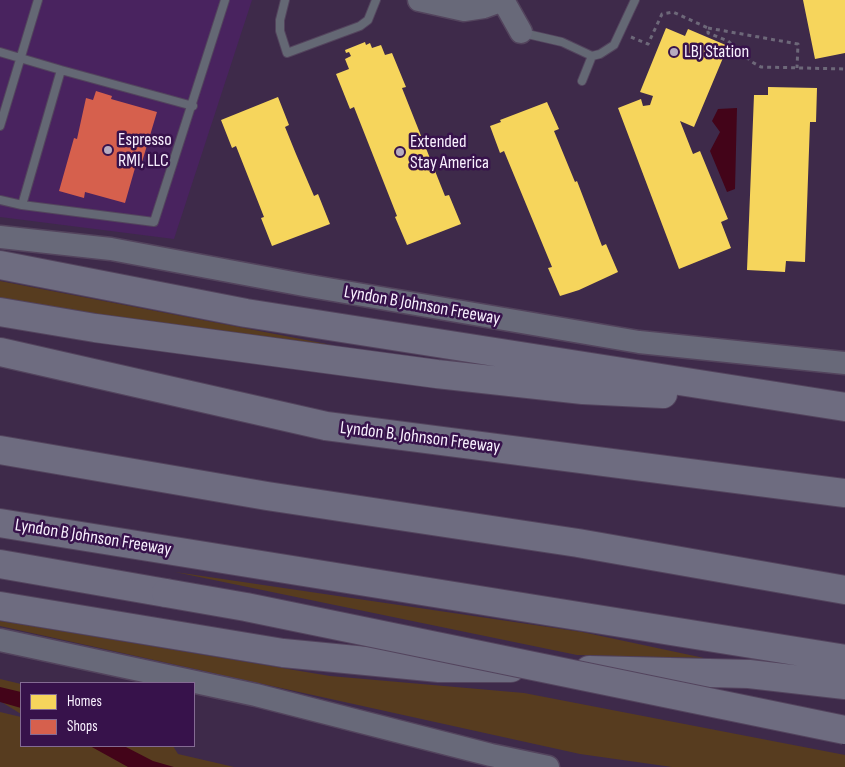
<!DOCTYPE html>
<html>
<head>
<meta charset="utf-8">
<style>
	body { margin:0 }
	#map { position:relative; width:845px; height:767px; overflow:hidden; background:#3e2a4a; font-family:"Sofia Sans Condensed",sans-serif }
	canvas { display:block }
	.legend { position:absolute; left:20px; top:682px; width:175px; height:65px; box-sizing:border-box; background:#37124b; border:1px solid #846b93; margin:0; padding:6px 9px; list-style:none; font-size:15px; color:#f8f0fe }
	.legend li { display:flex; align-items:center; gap:10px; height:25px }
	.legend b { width:25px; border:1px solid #846b93 }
</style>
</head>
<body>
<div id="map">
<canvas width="845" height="767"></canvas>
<ul class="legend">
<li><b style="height:14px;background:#f6d55c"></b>Homes</li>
<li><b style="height:14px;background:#d6604d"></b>Shops</li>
</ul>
</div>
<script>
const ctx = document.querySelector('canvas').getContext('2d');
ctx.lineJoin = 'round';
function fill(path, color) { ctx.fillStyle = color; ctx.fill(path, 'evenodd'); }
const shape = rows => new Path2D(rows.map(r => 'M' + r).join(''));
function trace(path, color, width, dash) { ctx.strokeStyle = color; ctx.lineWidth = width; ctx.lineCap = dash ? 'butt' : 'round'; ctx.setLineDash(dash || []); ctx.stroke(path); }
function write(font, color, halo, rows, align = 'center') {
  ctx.font = font + ' "Sofia Sans Condensed",sans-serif'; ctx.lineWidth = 5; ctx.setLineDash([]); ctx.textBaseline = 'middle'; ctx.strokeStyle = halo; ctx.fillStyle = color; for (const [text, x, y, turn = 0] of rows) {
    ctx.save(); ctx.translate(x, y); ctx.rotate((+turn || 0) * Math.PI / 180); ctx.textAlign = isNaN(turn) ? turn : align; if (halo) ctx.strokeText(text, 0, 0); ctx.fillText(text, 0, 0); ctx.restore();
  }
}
const built = shape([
	[0,0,252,0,174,239,0,217]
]);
const green = shape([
	[0,281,140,308,332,345,0,325],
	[175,572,582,632,704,658,577,655],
	[0,621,330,676,524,693,845,755,845,767,672,767,580,754,0,626],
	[0,679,21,684,21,714,0,701],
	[0,712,21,717,21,746,173,746,178,754,234,767,0,767]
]);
const water = shape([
	[737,108,735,189,727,192,710,151,720,132,712,121,718,109],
	[0,687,21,692,21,708,0,702],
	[90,746,124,746,153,761,174,767,128,767]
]);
const homes = shape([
	[803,0,845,0,845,53,815,59],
	[666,28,685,36,688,29,728,46,694,127,680,121,693,154,700,151,728,219,721,222,731,248,679,269,618,108,641,99,643,106,650,105,653,96,640,92],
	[365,42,366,45,370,43,372,48,381,45,385,55,392,53,406,87,402,88,445,196,449,195,461,224,407,245,395,217,397,216,354,107,350,109,336,74,349,69,345,59,351,56,349,52,346,53,345,50],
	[768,87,817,88,816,122,810,122,805,262,786,261,785,272,747,270,754,95,768,95],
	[278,97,289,125,285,127,296,154,314,196,318,194,330,224,272,246,261,218,264,217,236,146,232,148,221,120],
	[547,102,559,129,554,131,575,182,577,181,602,246,606,244,618,272,579,290,560,296,548,268,552,267,504,151,500,153,490,126,501,122,500,120]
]);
const shops = shape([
	[96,91,112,96,111,99,157,112,142,162,137,161,125,203,85,192,84,198,59,191,74,138,77,139,86,98,93,100]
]);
const path = shape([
	[708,28,798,44,797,68],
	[631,37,648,44,662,14,673,12,708,28,708,33,728,41,752,62,761,67,845,69]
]);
const lane = shape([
	[285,0,280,20,280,31,287,53,360,26,368,20,376,0],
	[523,33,562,42,592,56,600,54,614,45,635,0],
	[0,52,61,70,22,205,154,222,225,0],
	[61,70,193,106],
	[582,81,592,56],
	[0,126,38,0],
	[0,200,22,205]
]);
const secondary = shape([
	[419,0,464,10,484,7,503,0],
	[503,0,521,32],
	[0,237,111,249,304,285,639,342,845,363],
	[0,640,256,695,491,755,548,767]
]);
const highway = shape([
	[0,265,246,313,845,407],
	[0,312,95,328,437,374,583,390,663,394],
	[0,352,326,426,845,493],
	[0,450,267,496,578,543,845,590],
	[0,523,845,659],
	[0,564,166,593],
	[0,606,283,653,439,668,511,668],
	[589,670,749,674,845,685]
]);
const highwayBridge = shape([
	[166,593,246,607,845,730]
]);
const markers = [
	[674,52,5,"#b7abbf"],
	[108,150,5,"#b7abbf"],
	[400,152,5,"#b7abbf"]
];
const poiNames = [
	["LBJ Station",684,52],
	["Espresso",118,140],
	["RMI, LLC",118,161],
	["Extended",410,142],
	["Stay America",410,163]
];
const streetNames = [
	["Lyndon B Johnson Freeway",422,306,10],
	["Lyndon B. Johnson Freeway",420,438,7],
	["Lyndon B Johnson Freeway",93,538,9]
];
fill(built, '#49235f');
fill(green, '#573c1f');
fill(water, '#430419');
fill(homes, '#f6d55c');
fill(shops, '#d6604d');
trace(lane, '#53445d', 10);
trace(secondary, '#53445d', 25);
trace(highway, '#53445d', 30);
trace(path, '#6d6879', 3, [4, 4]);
trace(lane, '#646874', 8);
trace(secondary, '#686979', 22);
trace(highway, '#6e6c80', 28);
trace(highwayBridge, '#53445d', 30, []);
trace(highwayBridge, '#6e6c80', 28);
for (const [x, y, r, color] of markers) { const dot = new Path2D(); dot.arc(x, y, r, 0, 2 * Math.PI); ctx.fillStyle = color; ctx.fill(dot); trace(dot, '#37124b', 2); }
write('18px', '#f8f0fe', '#37124b', poiNames, 'left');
write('18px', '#f8f0fe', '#37124b', streetNames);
</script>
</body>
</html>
